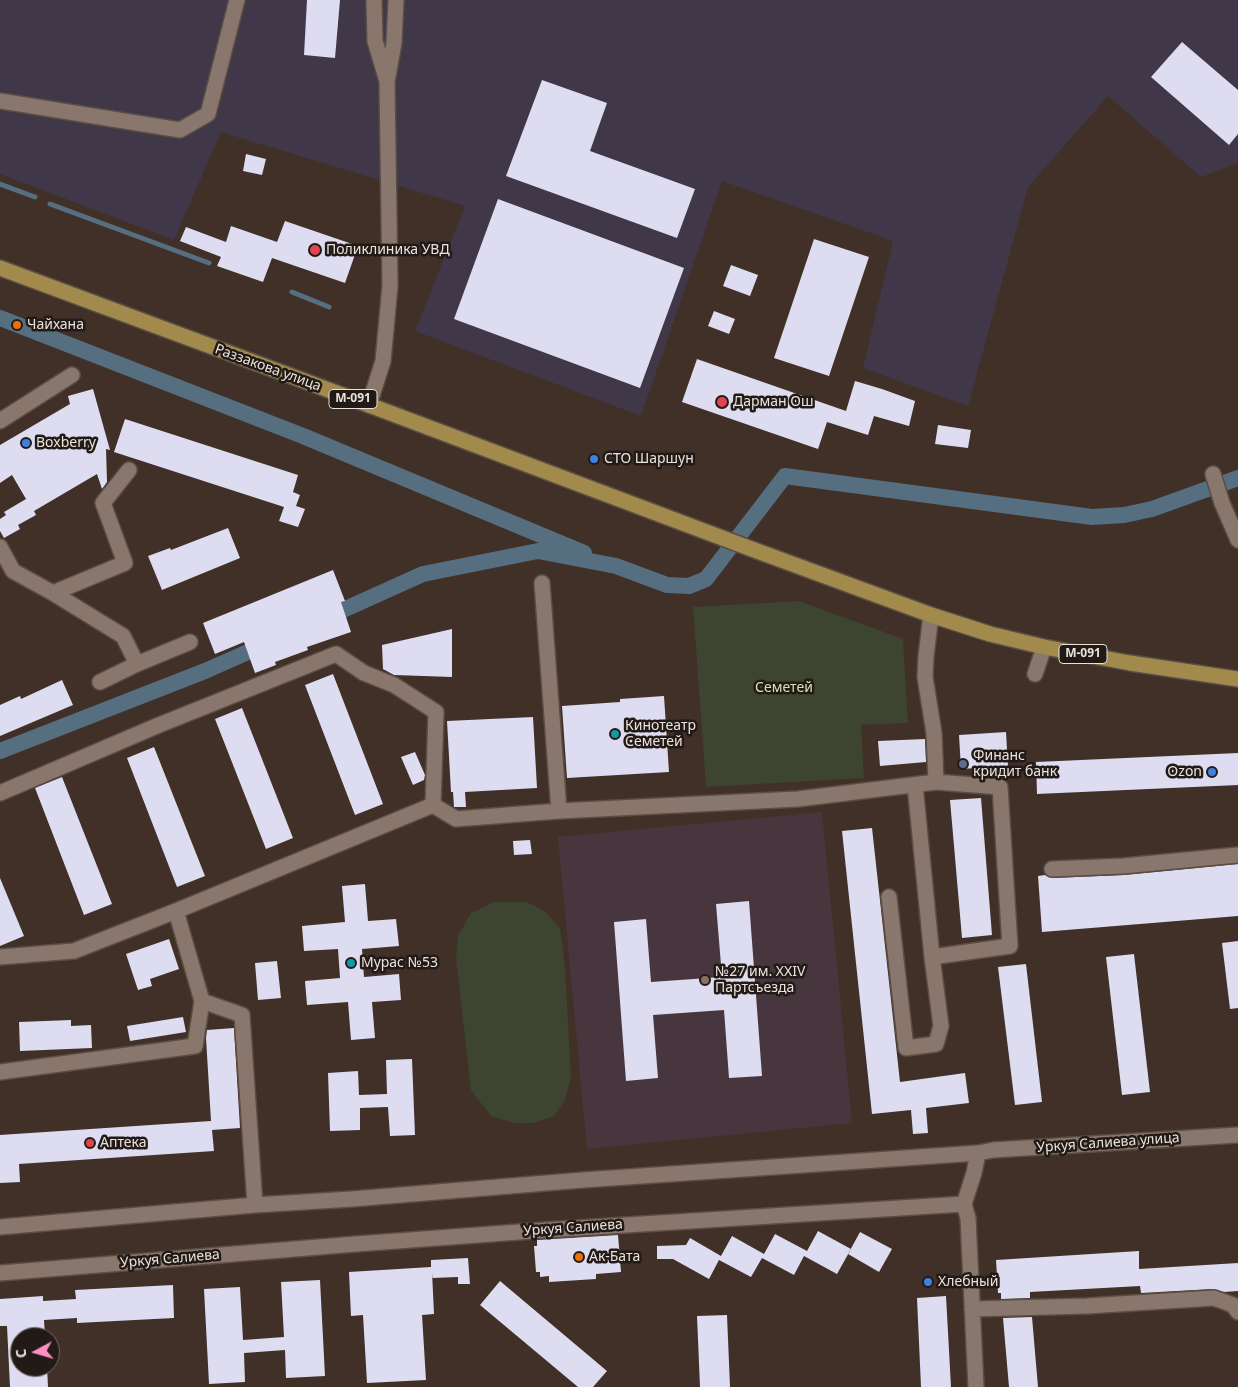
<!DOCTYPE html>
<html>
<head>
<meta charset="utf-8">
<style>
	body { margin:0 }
	#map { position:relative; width:1238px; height:1387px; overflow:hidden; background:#403027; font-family:"Noto Sans",sans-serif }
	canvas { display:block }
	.north { position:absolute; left:10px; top:1327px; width:50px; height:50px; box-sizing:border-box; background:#211a16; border:1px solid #726a65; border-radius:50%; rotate:264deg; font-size:14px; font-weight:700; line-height:20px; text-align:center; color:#ece2dc }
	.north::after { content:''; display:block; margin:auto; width:18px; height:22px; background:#fd8ebf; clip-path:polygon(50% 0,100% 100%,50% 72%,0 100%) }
</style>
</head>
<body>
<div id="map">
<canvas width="1238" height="1387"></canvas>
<div class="north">С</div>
</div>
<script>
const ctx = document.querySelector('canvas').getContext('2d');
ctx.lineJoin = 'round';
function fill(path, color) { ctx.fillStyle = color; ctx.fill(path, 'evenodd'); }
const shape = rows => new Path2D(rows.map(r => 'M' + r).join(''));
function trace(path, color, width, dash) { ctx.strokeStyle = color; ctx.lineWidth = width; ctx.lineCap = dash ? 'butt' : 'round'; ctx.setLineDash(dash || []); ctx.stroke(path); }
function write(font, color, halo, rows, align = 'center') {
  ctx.font = font + ' "Noto Sans",sans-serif'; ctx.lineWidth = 5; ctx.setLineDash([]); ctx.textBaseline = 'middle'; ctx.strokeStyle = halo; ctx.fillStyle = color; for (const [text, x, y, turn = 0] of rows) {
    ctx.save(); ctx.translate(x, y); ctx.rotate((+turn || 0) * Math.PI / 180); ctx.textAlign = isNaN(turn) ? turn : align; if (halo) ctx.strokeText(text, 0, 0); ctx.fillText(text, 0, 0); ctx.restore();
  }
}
const industrial = shape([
	[0,0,1238,0,1238,163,1201,177,1108,96,1028,187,968,406,863,368,893,241,722,181,641,416,415,331,465,206,221,132,174,240,0,174]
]);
const education = shape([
	[822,812,852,1123,587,1149,558,837]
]);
const green = shape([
	[799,601,903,639,908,723,861,725,864,778,706,787,693,607],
	[494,902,527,902,546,912,560,928,565,967,571,1077,565,1100,554,1116,533,1123,513,1123,491,1116,471,1090,456,958,458,936,471,913]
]);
const stream = shape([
	[0,184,35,197],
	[50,204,209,263],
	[292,292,329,307]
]);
const canal = shape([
	[0,318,303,436,584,553],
	[323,619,423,574,538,551,616,566,667,585,689,586,706,579,785,476,1092,517,1124,515,1152,509,1238,478],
	[0,751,205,671,266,644]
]);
const building = shape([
	[307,0,340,0,335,58,304,55],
	[1182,42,1238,90,1238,134,1229,145,1151,77],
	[542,80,607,103,590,151,695,189,677,238,506,176],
	[246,154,266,159,262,175,243,171],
	[498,199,684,268,640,388,454,319],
	[285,221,358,246,345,283,272,258,263,282,217,266,221,257,180,241,186,227,226,242,231,226,277,242],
	[814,239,869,257,829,376,774,358],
	[731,265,758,275,750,296,723,286],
	[714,311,735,319,729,334,708,326],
	[697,359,846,411,855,381,882,389,915,401,909,426,874,416,868,435,827,422,818,449,682,402],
	[93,389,110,450,106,449,107,482,102,489,97,474,34,511,36,515,18,525,20,529,4,538,0,531,0,519,6,515,4,512,26,499,12,475,0,483,0,445,70,404,68,396],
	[125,419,298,475,293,492,300,495,296,506,305,509,298,527,279,521,284,507,114,452],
	[938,425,971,430,968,448,935,444],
	[228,528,240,558,162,590,148,556,170,548,171,550],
	[333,570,345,601,341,602,351,632,307,647,308,650,275,662,276,665,255,673,244,642,215,654,203,623],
	[452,629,452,677,394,675,383,669,382,645],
	[333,674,383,804,355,815,305,685],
	[62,680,73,705,0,736,0,705,20,696,21,699],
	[664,696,669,772,567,778,562,706,620,702,620,699],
	[242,708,293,838,266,849,215,719],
	[533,717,537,788,465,792,466,807,454,807,453,792,451,792,447,721],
	[1006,732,1008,766,961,769,959,735],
	[925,739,926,762,880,766,878,741],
	[154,747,205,876,177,887,127,758],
	[415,752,425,775,424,780,413,785,401,757],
	[1238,753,1238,785,1037,794,1036,762],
	[62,777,112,904,84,915,35,788],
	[981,798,992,935,962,938,950,800],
	[872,828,900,1082,965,1073,969,1103,926,1108,928,1133,913,1134,911,1110,872,1114,842,831],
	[530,840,532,854,514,855,513,841],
	[1238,864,1238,916,1042,932,1038,876,1045,875,1052,878,1124,875],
	[0,878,24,936,0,946],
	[365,884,368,921,396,919,399,946,362,949,364,977,399,974,401,1000,372,1002,375,1038,351,1040,348,1002,307,1005,305,981,340,978,338,949,304,951,302,926,345,922,342,886],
	[749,901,762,1076,729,1078,724,1010,653,1015,658,1078,626,1081,614,922,646,919,651,982,722,977,716,904],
	[169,939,179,969,150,979,152,986,138,990,126,954],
	[1238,941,1238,1008,1230,1009,1222,943],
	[1134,954,1150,1092,1122,1095,1106,957],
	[277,961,281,998,258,1000,255,963],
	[1026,964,1042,1102,1015,1105,998,967],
	[183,1017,186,1032,130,1041,127,1026],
	[71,1020,71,1026,91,1025,92,1048,20,1051,19,1022],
	[234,1028,240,1128,212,1130,214,1151,19,1164,20,1182,0,1183,0,1135,211,1121,206,1038,207,1030],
	[412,1059,415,1135,390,1136,388,1107,360,1108,360,1130,330,1131,328,1073,358,1071,359,1095,387,1094,386,1060],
	[818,1231,851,1249,837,1274,804,1256,794,1275,762,1258,751,1277,719,1260,709,1279,673,1259,657,1259,657,1246,686,1245,690,1238,721,1256,732,1236,764,1254,775,1234,807,1251],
	[860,1232,892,1249,879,1272,848,1254],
	[618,1235,621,1272,596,1274,596,1279,549,1282,549,1276,540,1277,540,1272,536,1272,534,1246,537,1246,537,1240],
	[1139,1251,1139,1269,1238,1263,1238,1291,1224,1292,1213,1289,1141,1293,1140,1286,1030,1292,1030,1298,1001,1299,1001,1293,998,1293,996,1260],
	[468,1258,470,1284,458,1284,458,1277,432,1278,432,1272,434,1314,422,1315,426,1380,367,1383,363,1315,351,1316,349,1272,431,1267,431,1260],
	[320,1280,325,1376,286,1378,285,1350,244,1353,245,1382,209,1384,204,1289,240,1287,243,1340,284,1337,281,1282],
	[500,1281,607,1371,593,1387,578,1387,480,1305],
	[173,1285,174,1318,77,1323,77,1318,44,1320,45,1337,20,1337,20,1367,47,1367,48,1387,10,1387,7,1326,0,1326,0,1299,43,1296,43,1301,76,1299,75,1290],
	[946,1296,951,1387,921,1387,917,1298],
	[727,1315,730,1387,700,1387,697,1316],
	[1032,1317,1038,1387,1009,1387,1003,1318]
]);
const minor = shape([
	[374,0,375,41,386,78],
	[0,101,180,130,208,114,237,0],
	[369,405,383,361,390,286,387,82,394,43,396,0],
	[0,421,72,375],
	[1213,474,1222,503,1238,540],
	[0,547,13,571,53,593,125,563,103,503,129,470],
	[542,583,559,811],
	[53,593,123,636,137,664],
	[931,615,926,656,925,677,934,733,936,782],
	[1035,674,1044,647],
	[100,682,137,664,190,642],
	[0,793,159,725,336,654,364,673,394,685,436,712,433,805,176,911,74,951,0,957],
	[433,805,456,819,559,811,798,799,936,782,1000,787,1010,946,932,957],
	[1052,869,1123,866,1238,855],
	[889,897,906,1048,936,1044,941,1026,932,957,915,785],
	[176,911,202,1001,242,1015,255,1205],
	[0,1072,195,1046,202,1001],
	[964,1204,968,1218,976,1387],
	[964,1204,974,1173,978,1153],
	[0,1227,255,1205,352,1199,583,1180,978,1153,993,1150,1238,1135],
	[0,1273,356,1244,546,1230,964,1204],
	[972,1309,1087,1306,1214,1298,1233,1305,1238,1312]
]);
const major = shape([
	[0,268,369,405,757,551,931,615,990,634,1044,647,1130,663,1238,679]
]);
const markers = [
	[315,250,6,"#e0444e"],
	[17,325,5,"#e8710a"],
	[722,402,6,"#e0444e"],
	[26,443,5,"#3f7fe0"],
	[594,459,5,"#3f7fe0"],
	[615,734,5,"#0f9aa8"],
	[963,764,5,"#5c6f8a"],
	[1212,772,5,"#3f7fe0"],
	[351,963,5,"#0f9aa8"],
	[705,980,5,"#8d6e63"],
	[90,1143,5,"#e0444e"],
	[579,1257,5,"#e8710a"],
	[928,1282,5,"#3f7fe0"]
];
const shields = [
	[353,399,48],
	[1083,654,48]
];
const shieldNames = [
	["М-091",353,399],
	["М-091",1083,654]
];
const poiNames = [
	["Поликлиника УВД",326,250],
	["Чайхана",27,325],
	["Дарман Ош",733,402],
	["Boxberry",36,443],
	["СТО Шаршун",604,459],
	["Кинотеатр",625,726],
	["Семетей",625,742],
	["Финанс",973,756],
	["кридит банк",973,772],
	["Ozon",1202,772,"right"],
	["Мурас №53",361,963],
	["№27 им. XXIV",715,972],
	["Партсъезда",715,988],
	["Аптека",100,1143],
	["Ак-Бата",589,1257],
	["Хлебный",938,1282]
];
const streetNames = [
	["Раззакова улица",268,368,20],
	["Уркуя Салиева улица",1108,1143,-4],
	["Уркуя Салиева",573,1228,-4],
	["Уркуя Салиева",170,1259,-5]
];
const parkNames = [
	["Семетей",784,688]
];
fill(industrial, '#403848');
fill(education, '#48363f');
fill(green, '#3d442f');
trace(stream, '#556e80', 5);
trace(canal, '#556e80', 16);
fill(building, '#dddcf1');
trace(minor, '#594d44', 18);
trace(major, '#594d44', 18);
trace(minor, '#89766c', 15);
trace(major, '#a28a4c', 15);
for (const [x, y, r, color] of markers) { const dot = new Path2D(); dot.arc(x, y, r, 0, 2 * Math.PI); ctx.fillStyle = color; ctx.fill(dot); trace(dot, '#211a16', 2); }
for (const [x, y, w] of shields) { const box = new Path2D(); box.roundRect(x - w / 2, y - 9.5, w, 19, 4); ctx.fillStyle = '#211a16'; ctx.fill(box); trace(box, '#ece2dc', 1); }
write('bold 12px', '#ece2dc', null, shieldNames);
write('14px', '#ece2dc', '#211a16', poiNames, 'left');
write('14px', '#ece2dc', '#211a16', streetNames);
write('14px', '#d2e3af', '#211a16', parkNames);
</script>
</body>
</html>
